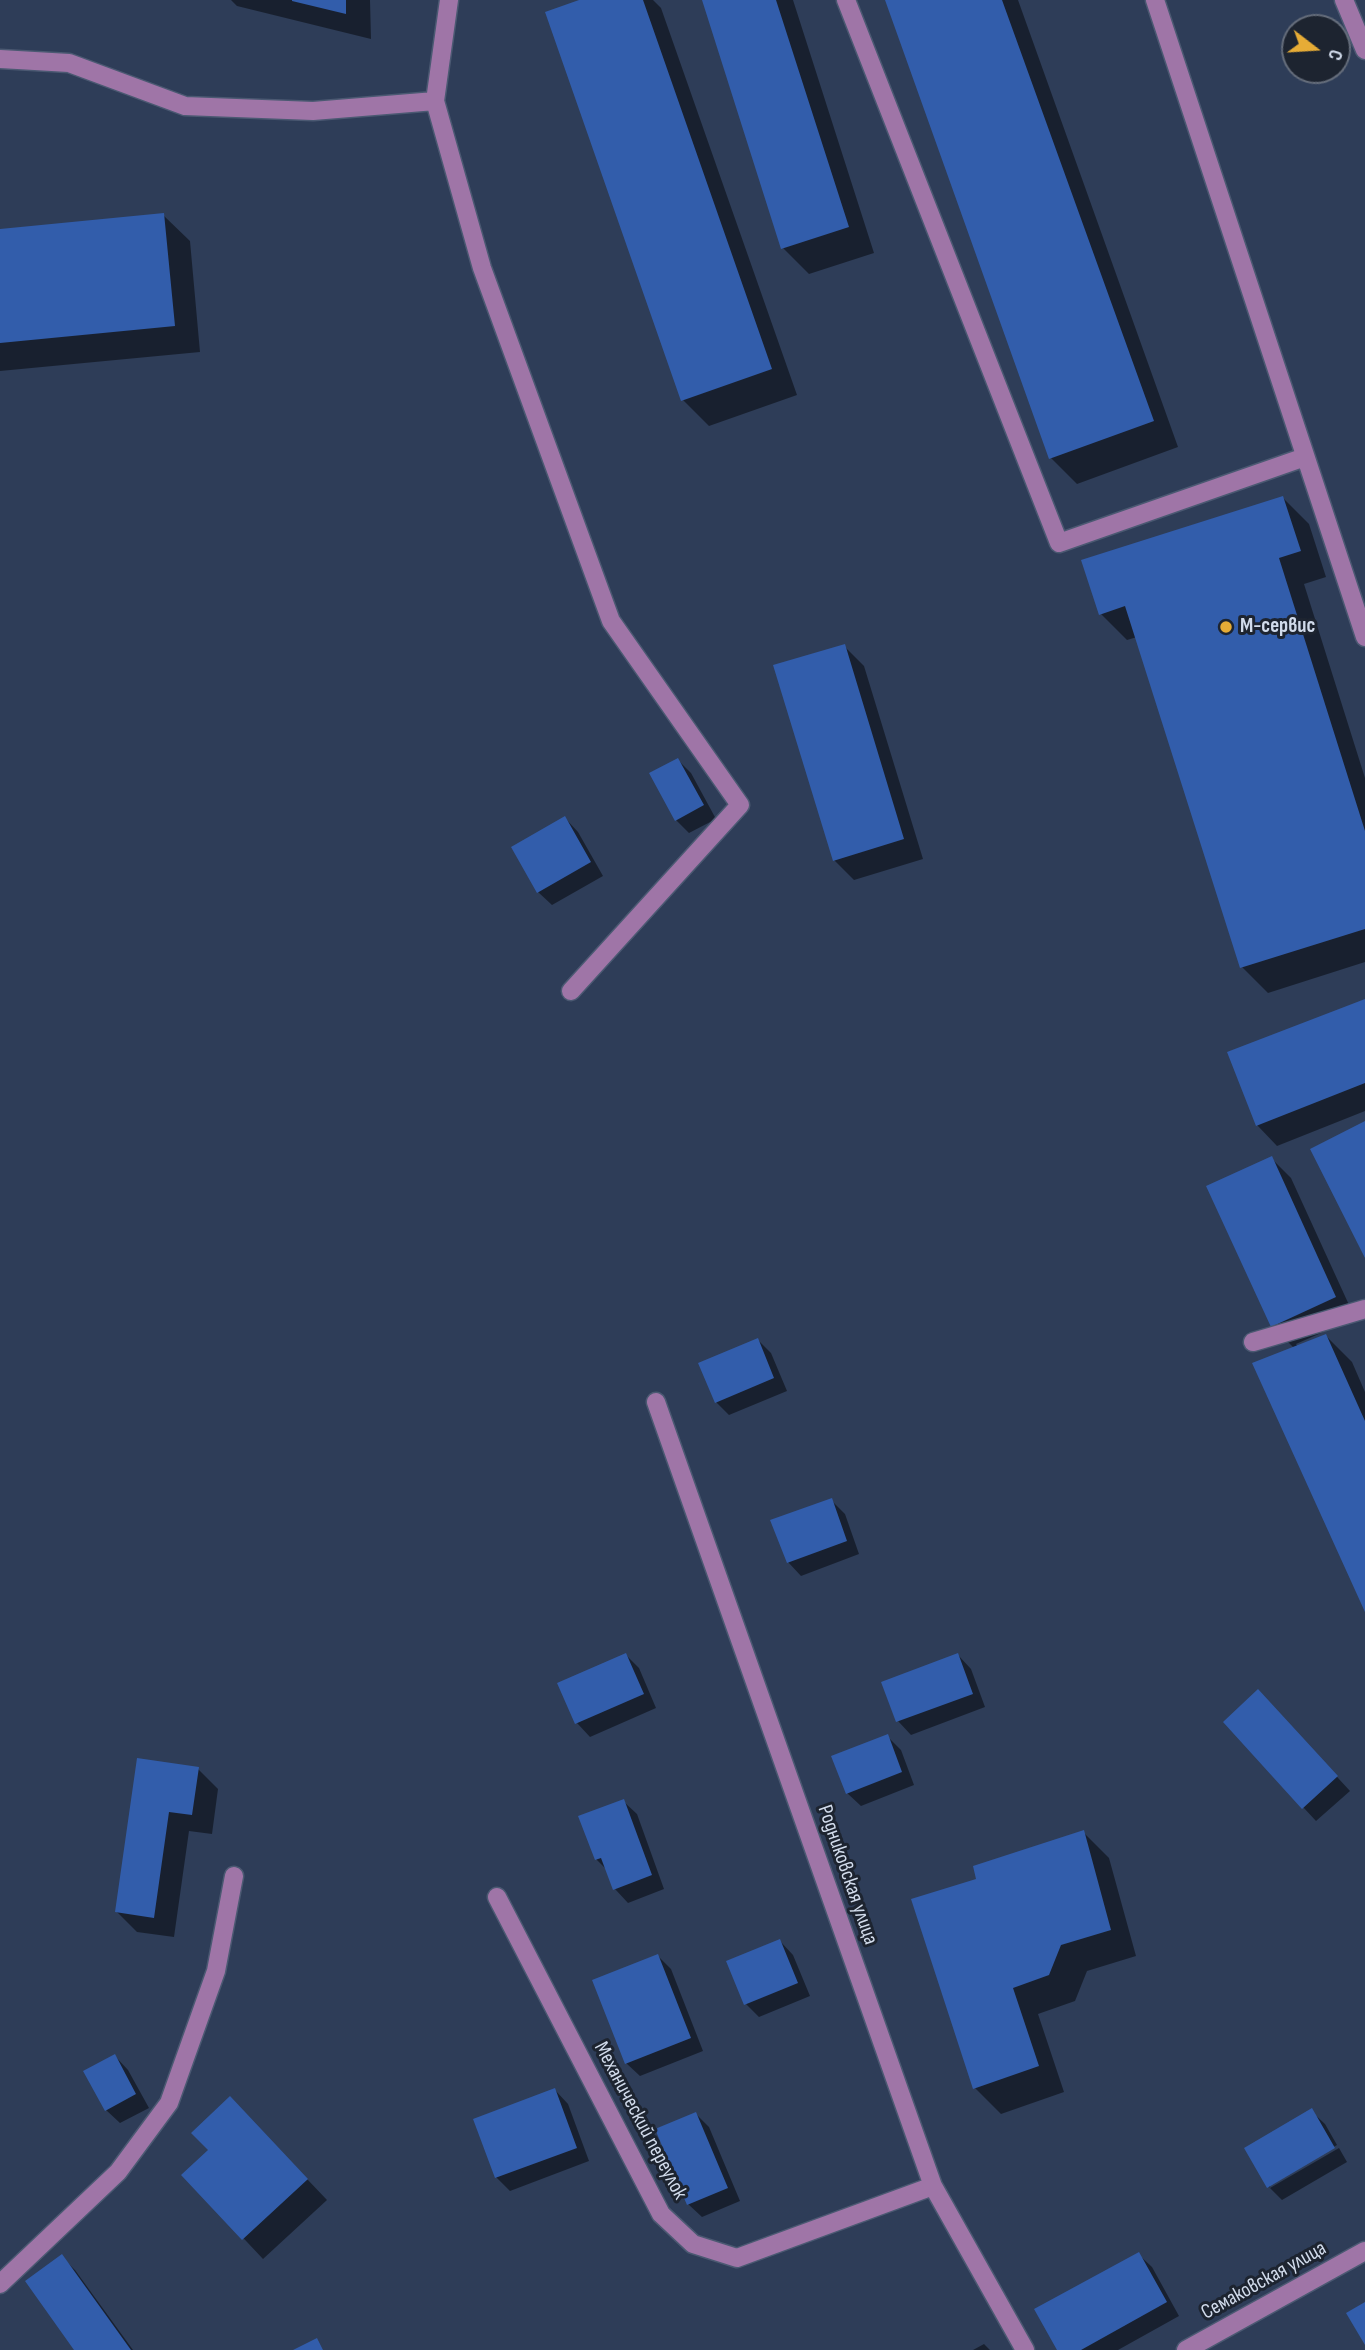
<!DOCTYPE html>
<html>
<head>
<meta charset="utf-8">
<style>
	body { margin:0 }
	#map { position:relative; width:1365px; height:2350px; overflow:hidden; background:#2e3d58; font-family:"Sofia Sans Condensed",sans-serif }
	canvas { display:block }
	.north { position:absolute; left:1281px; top:14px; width:70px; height:70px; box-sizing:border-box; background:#1d2430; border:2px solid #656d7b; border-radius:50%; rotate:107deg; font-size:19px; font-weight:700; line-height:28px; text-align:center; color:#d1dbeb }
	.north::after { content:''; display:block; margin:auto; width:24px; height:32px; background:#e6ac36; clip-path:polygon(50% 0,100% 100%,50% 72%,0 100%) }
</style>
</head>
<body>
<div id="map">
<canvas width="1365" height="2350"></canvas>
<div class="north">С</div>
</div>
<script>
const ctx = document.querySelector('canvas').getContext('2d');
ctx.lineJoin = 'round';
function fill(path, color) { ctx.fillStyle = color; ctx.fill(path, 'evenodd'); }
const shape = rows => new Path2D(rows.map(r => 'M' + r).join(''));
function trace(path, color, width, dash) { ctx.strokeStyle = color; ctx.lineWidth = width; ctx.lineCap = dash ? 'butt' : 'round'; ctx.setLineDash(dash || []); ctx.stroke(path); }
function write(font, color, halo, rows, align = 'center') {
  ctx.font = font + ' "Sofia Sans Condensed",sans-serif'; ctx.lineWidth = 6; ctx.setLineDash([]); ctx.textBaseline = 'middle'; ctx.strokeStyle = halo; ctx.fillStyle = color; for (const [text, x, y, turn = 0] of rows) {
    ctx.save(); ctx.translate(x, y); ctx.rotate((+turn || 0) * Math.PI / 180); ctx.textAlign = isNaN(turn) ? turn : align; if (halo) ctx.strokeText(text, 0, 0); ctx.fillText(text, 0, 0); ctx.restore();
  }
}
const shadow = shape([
	[231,0,370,0,371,39,237,6],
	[584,0,653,0,661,8,797,395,709,426,683,400],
	[704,0,793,0,874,253,809,274,783,248],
	[887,0,1018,0,1178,447,1077,484,1051,458],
	[163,215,190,241,200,352,0,371,0,231],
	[1283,498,1309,524,1326,577,1304,584,1365,778,1365,962,1268,993,1242,967,1137,637,1127,640,1101,614],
	[844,646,864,666,923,859,854,880,834,860],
	[678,760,691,773,716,819,689,833,676,820],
	[565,818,578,832,603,876,552,905,538,892],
	[1365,1001,1365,1111,1277,1146,1257,1125],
	[1271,1158,1291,1178,1355,1318,1296,1344,1298,1347,1326,1336,1352,1362,1365,1392,1365,1607,1294,1348,1272,1326],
	[758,1340,771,1353,787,1391,729,1415,716,1402],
	[831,1500,845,1514,859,1554,801,1576,788,1562],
	[626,1655,639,1668,656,1708,590,1737,577,1723],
	[958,1655,971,1669,985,1707,911,1735,898,1721],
	[1271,1705,1350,1791,1316,1821,1303,1807],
	[887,1736,901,1750,914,1785,861,1806,847,1793],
	[139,1760,198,1769,218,1789,212,1834,189,1831,174,1937,137,1932,116,1911],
	[623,1801,637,1814,664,1889,628,1903,615,1889,608,1871,596,1859],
	[1083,1832,1109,1858,1136,1956,1087,1971,1075,2001,1038,2014,1064,2092,1001,2114,975,2088,978,1880],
	[780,1941,793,1955,810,1996,759,2017,746,2004],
	[658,1956,671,1969,703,2051,640,2076,626,2063],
	[115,2056,128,2070,149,2108,120,2123,106,2110],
	[555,2090,568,2104,589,2161,510,2191,496,2177],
	[1311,2111,1325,2124,1337,2145,1270,2184,1270,2188,1246,2148],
	[696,2114,709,2127,740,2201,702,2217,688,2204],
	[250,2119,327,2200,263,2259,184,2175],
	[1339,2148,1347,2162,1282,2200,1270,2188],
	[1138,2254,1152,2267,1179,2316,1118,2350,1059,2350],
	[62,2257,75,2270,133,2350,77,2350],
	[984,2344,990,2350,973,2350]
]);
const building = shape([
	[292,0,346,0,346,14,292,1],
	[579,0,643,0,772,369,681,401,545,12],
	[702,0,776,0,849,227,781,249],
	[885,0,1002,0,1154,421,1049,459],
	[164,213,175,326,0,343,0,229],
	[1283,496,1301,551,1279,558,1365,831,1365,929,1240,968,1125,606,1099,615,1081,560],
	[845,644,904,839,833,861,773,665],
	[678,758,704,805,675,821,649,773],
	[565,816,591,862,537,893,511,847],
	[1365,999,1365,1083,1256,1126,1227,1052],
	[1365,1121,1365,1258,1310,1149],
	[1272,1156,1336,1297,1271,1327,1206,1186],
	[1326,1334,1365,1421,1365,1612,1252,1363],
	[758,1338,774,1378,715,1403,698,1363],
	[832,1498,847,1541,787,1563,770,1520],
	[626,1653,644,1694,575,1724,557,1683],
	[958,1653,973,1694,896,1722,881,1682],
	[1258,1689,1338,1776,1302,1809,1223,1722],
	[888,1734,902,1772,846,1794,831,1756],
	[137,1758,199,1767,192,1815,169,1812,154,1918,115,1912],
	[624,1799,652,1875,613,1890,601,1858,595,1860,578,1816],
	[1084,1830,1111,1930,1061,1945,1049,1975,1013,1988,1039,2066,973,2089,911,1899,976,1879,973,1866],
	[780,1939,798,1983,744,2005,726,1961],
	[658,1954,691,2038,625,2064,592,1980],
	[115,2054,136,2094,105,2111,83,2071],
	[555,2088,577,2148,495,2178,473,2119],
	[230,2096,308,2179,242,2240,181,2175,208,2150,191,2133],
	[1312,2108,1335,2148,1267,2188,1244,2148],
	[696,2112,728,2188,687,2205,655,2129],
	[1139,2252,1167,2302,1081,2350,1057,2350,1034,2309],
	[62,2254,131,2350,74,2350,25,2281],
	[1365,2302,1365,2345,1346,2313],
	[317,2338,323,2350,293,2350]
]);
const minor = shape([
	[449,0,435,101,482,268,611,621,740,805,571,991],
	[846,0,1059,543,1305,457],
	[1155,0,1365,637],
	[1344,0,1365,50],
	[0,59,69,63,185,106,313,111,435,101],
	[1253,1342,1365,1309],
	[656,1402,933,2186,1025,2350],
	[497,1897,661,2214,693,2244,737,2258,933,2186],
	[0,2284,118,2172,169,2103,216,1971,234,1876],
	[1186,2350,1365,2251]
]);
const markers = [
	[1226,627,7,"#e6ac36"]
];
const poiNames = [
	["М-сервис",1240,627]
];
const streetNames = [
	["Родниковская улица",847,1875,71],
	["Механический переулок",640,2121,62],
	["Семаковская улица",1264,2281,-29]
];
fill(shadow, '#0007');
fill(building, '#325dab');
trace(minor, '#4b5972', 21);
trace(minor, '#9f75a7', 18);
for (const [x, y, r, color] of markers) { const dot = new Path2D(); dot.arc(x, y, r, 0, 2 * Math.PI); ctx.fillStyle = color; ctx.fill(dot); trace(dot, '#1d2430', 2.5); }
write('bold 21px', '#d1dbeb', '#1d2430', poiNames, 'left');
write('21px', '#d1dbeb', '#1d2430', streetNames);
</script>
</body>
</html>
